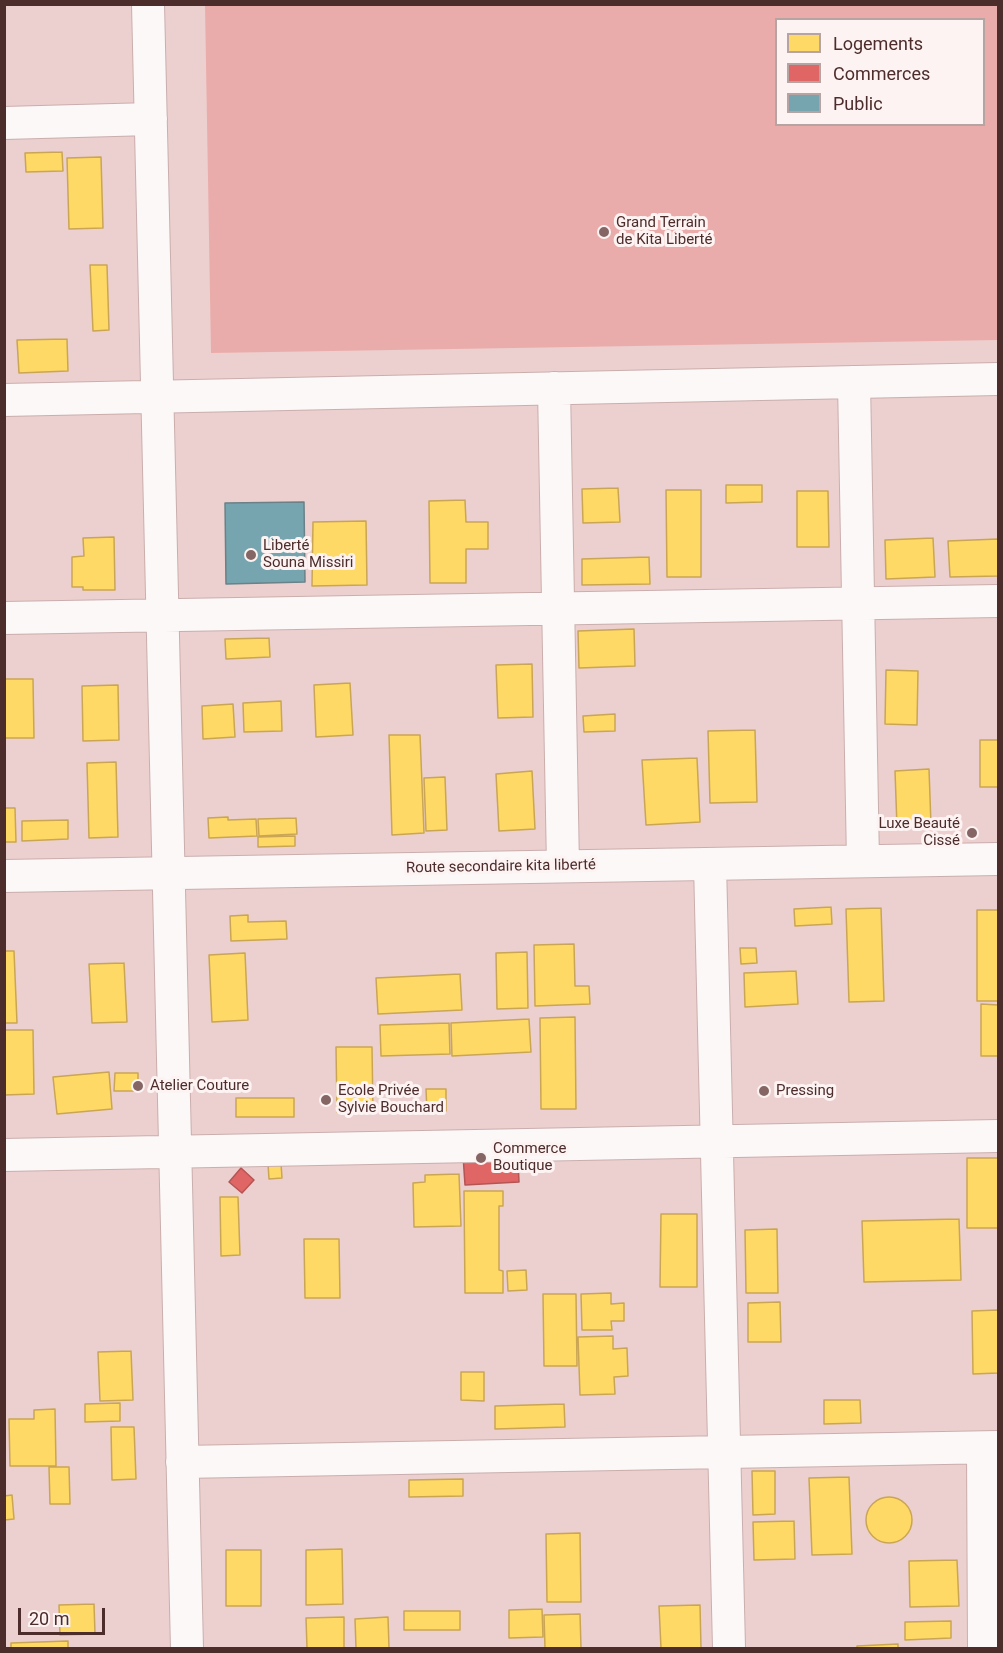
<!DOCTYPE html>
<html>
<head>
<meta charset="utf-8">
<style>
	body { margin:0 }
	#map { position:relative; width:1003px; height:1653px; overflow:hidden; background:#ecd0cf; font-family:Roboto,sans-serif }
	canvas { display:block }
	.frame { position:absolute; inset:0; border:6px solid #4d2d2b; pointer-events:none }
	.legend { position:absolute; left:775px; top:18px; width:210px; height:108px; box-sizing:border-box; background:#fcf3f2; border:2px solid #b6a4a2; margin:0; padding:8px 10px; list-style:none; font-size:18px; color:#4d2d2b }
	.legend li { display:flex; align-items:center; gap:12px; height:30px }
	.legend b { width:30px; border:2px solid #b6a4a2 }
	.scale { position:absolute; left:18px; top:1608px; width:87px; height:27px; box-sizing:border-box; border:3px solid #4d2d2b; border-top:0; padding-left:8px; font-size:18px; line-height:21px; white-space:nowrap; color:#4d2d2b; -webkit-text-stroke:4px #fcf3f2; paint-order:stroke }
</style>
</head>
<body>
<div id="map">
<canvas width="1003" height="1653"></canvas>
<div class="frame"></div>
<ul class="legend">
<li><b style="height:16px;background:#ffd966"></b>Logements</li>
<li><b style="height:16px;background:#e06666"></b>Commerces</li>
<li><b style="height:16px;background:#76a5af"></b>Public</li>
</ul>
<div class="scale">20 m</div>
</div>
<script>
const ctx = document.querySelector('canvas').getContext('2d');
ctx.lineJoin = 'round';
function fill(path, color) { ctx.fillStyle = color; ctx.fill(path, 'evenodd'); }
const shape = rows => new Path2D(rows.map(r => 'M' + r).join(''));
function trace(path, color, width, dash) { ctx.strokeStyle = color; ctx.lineWidth = width; ctx.lineCap = dash ? 'butt' : 'round'; ctx.setLineDash(dash || []); ctx.stroke(path); }
function write(font, color, halo, rows, align = 'center') {
  ctx.font = font + ' Roboto,sans-serif'; ctx.lineWidth = 6; ctx.setLineDash([]); ctx.textBaseline = 'middle'; ctx.strokeStyle = halo; ctx.fillStyle = color; for (const [text, x, y, turn = 0] of rows) {
    ctx.save(); ctx.translate(x, y); ctx.rotate((+turn || 0) * Math.PI / 180); ctx.textAlign = isNaN(turn) ? turn : align; if (halo) ctx.strokeText(text, 0, 0); ctx.fillText(text, 0, 0); ctx.restore();
  }
}
const green = shape([
	[205,5,998,5,998,340,211,353],
	[776,20,984,20,984,124,776,124]
]);
const homes = shape([
	[62,152,63,171,26,172,25,153,62,152],
	[101,157,103,228,69,229,67,158,101,157],
	[90,265,107,265,109,330,93,331,90,265],
	[67,339,68,371,19,373,17,340,67,339],
	[726,485,762,485,762,502,726,503,726,485],
	[618,488,620,522,583,523,582,489,618,488],
	[666,490,701,490,701,577,667,577,666,490],
	[797,491,828,491,829,547,797,547,797,491],
	[465,500,466,522,488,522,488,549,466,549,466,583,430,583,429,501,465,500],
	[366,521,367,585,312,586,313,522,366,521],
	[114,537,115,590,83,590,83,587,72,587,72,557,84,556,83,538,114,537],
	[933,538,935,577,886,579,885,540,933,538],
	[998,539,998,576,950,577,948,541,998,539],
	[649,557,650,584,582,585,582,559,649,557],
	[634,629,635,666,579,668,578,631,634,629],
	[269,638,270,657,226,659,225,639,269,638],
	[532,664,533,717,498,718,496,665,532,664],
	[886,670,918,671,917,725,885,724,886,670],
	[4,679,33,679,34,738,4,738,4,679],
	[350,683,353,735,316,737,314,685,350,683],
	[118,685,119,740,83,741,82,686,118,685],
	[281,701,282,731,244,732,243,703,281,701],
	[233,704,235,737,203,739,202,706,233,704],
	[615,714,615,731,584,732,583,716,615,714],
	[755,730,757,802,710,803,708,731,755,730],
	[389,735,420,735,424,833,392,835,389,735],
	[980,740,998,740,998,787,980,787,980,740],
	[697,758,700,822,646,825,642,760,697,758],
	[116,762,118,837,89,838,87,763,116,762],
	[929,769,931,825,897,827,895,771,929,769],
	[532,771,535,829,499,831,496,774,532,771],
	[445,777,447,830,426,831,424,778,445,777],
	[4,808,15,808,16,842,4,842,4,808],
	[228,817,228,820,256,819,257,836,209,838,208,818,228,817],
	[296,818,297,834,259,836,258,819,296,818],
	[68,820,68,839,22,841,22,821,68,820],
	[295,836,295,846,258,847,258,837,295,836],
	[831,907,832,924,795,926,794,909,831,907],
	[881,908,884,1001,849,1002,846,909,881,908],
	[977,910,998,910,998,1001,977,1001,977,910],
	[248,915,248,922,286,921,287,939,231,941,230,916,248,915],
	[574,944,575,986,589,986,590,1004,535,1006,534,945,574,944],
	[740,948,756,948,757,963,741,964,740,948],
	[4,951,14,951,17,1023,4,1023,4,951],
	[527,952,528,1008,497,1009,496,953,527,952],
	[245,953,248,1020,212,1022,209,955,245,953],
	[124,963,127,1022,92,1023,89,964,124,963],
	[796,971,798,1004,745,1007,744,973,796,971],
	[460,974,462,1010,378,1014,376,978,460,974],
	[981,1004,998,1005,998,1056,981,1056,981,1004],
	[575,1017,576,1109,541,1109,540,1018,575,1017],
	[529,1019,531,1052,452,1056,451,1023,529,1019],
	[449,1023,450,1054,381,1056,380,1025,449,1023],
	[4,1030,33,1030,34,1094,4,1095,4,1030],
	[336,1047,372,1047,373,1112,337,1112,336,1047],
	[109,1072,112,1109,57,1114,53,1077,109,1072],
	[115,1073,138,1073,138,1091,114,1091,115,1073],
	[426,1089,446,1089,446,1111,427,1112,426,1089],
	[236,1098,294,1098,294,1117,236,1117,236,1098],
	[967,1158,998,1158,998,1228,967,1228,967,1158],
	[281,1163,282,1178,269,1179,268,1164,281,1163],
	[459,1174,461,1226,414,1227,413,1183,425,1182,425,1175,459,1174],
	[464,1191,503,1191,503,1206,499,1206,499,1270,503,1271,503,1293,465,1293,464,1191],
	[220,1197,238,1197,240,1255,221,1256,220,1197],
	[661,1214,697,1214,697,1287,660,1287,661,1214],
	[959,1219,961,1280,864,1282,862,1221,959,1219],
	[777,1229,778,1293,746,1293,745,1230,777,1229],
	[304,1239,339,1239,340,1298,305,1298,304,1239],
	[526,1270,527,1290,508,1291,507,1271,526,1270],
	[611,1293,611,1304,624,1303,624,1321,611,1321,612,1330,582,1330,581,1294,611,1293],
	[543,1294,576,1294,577,1366,544,1366,543,1294],
	[780,1302,781,1342,748,1342,748,1303,780,1302],
	[998,1310,998,1373,973,1374,972,1311,998,1310],
	[613,1336,613,1349,627,1348,628,1376,614,1377,615,1394,580,1395,578,1337,613,1336],
	[131,1351,133,1400,100,1401,98,1352,131,1351],
	[461,1372,484,1372,484,1401,461,1400,461,1372],
	[824,1400,860,1400,861,1423,824,1424,824,1400],
	[120,1403,120,1421,85,1422,85,1404,120,1403],
	[564,1404,565,1427,495,1429,495,1406,564,1404],
	[55,1409,56,1466,10,1466,9,1419,34,1419,34,1410,55,1409],
	[111,1427,134,1427,136,1479,112,1480,111,1427],
	[49,1467,69,1467,70,1504,50,1504,49,1467],
	[752,1471,775,1471,775,1514,753,1515,752,1471],
	[849,1477,852,1554,812,1555,809,1478,849,1477],
	[463,1479,463,1496,409,1497,409,1480,463,1479],
	[12,1495,14,1519,4,1520,4,1496,12,1495],
	'866 1520a23 23 0 1 1 46 0a23 23 0 1 1-46 0Z',
	[794,1521,795,1559,754,1560,753,1522,794,1521],
	[580,1533,581,1602,547,1602,546,1534,580,1533],
	[342,1549,343,1604,306,1605,306,1550,342,1549],
	[226,1550,261,1550,261,1606,226,1606,226,1550],
	[957,1560,959,1606,910,1607,909,1561,957,1560],
	[94,1604,95,1634,60,1635,59,1605,94,1604],
	[700,1605,701,1648,661,1648,659,1606,700,1605],
	[542,1609,543,1637,509,1638,509,1610,542,1609],
	[404,1611,460,1611,460,1630,404,1630,404,1611],
	[580,1614,581,1648,545,1648,544,1615,580,1614],
	[344,1617,344,1648,307,1648,306,1618,344,1617],
	[388,1617,389,1648,356,1648,355,1619,388,1617],
	[951,1621,951,1638,905,1640,905,1622,951,1621],
	[68,1641,68,1648,11,1648,11,1643,68,1641],
	[898,1644,898,1648,857,1648,857,1646,898,1644]
]);
const shops = shape([
	[495,1153,496,1162,518,1161,519,1182,465,1185,463,1155,495,1153],
	[241,1168,254,1180,242,1193,229,1182,241,1168]
]);
const public = shape([
	[304,502,305,582,226,584,225,503,304,502]
]);
const minor = shape([
	[148,4,187,1648],
	[4,123,151,119],
	[854,382,863,861],
	[554,388,563,866],
	[4,400,998,379],
	[4,618,998,601],
	[710,864,729,1648],
	[4,876,998,859],
	[4,1155,998,1136],
	[983,1448,984,1648],
	[182,1462,998,1447]
]);
const markers = [
	[604,232,6,"#856664"],
	[251,555,6,"#856664"],
	[972,833,6,"#856664"],
	[138,1086,6,"#856664"],
	[764,1091,6,"#856664"],
	[326,1100,6,"#856664"],
	[481,1158,6,"#856664"]
];
const poiNames = [
	["Grand Terrain",616,223],
	["de Kita Liberté",616,240],
	["Liberté",263,546],
	["Souna Missiri",263,563],
	["Luxe Beauté",960,824,"right"],
	["Cissé",960,841,"right"],
	["Atelier Couture",150,1086],
	["Ecole Privée",338,1091],
	["Sylvie Bouchard",338,1108],
	["Pressing",776,1091],
	["Commerce",493,1149],
	["Boutique",493,1166]
];
const streetNames = [
	["Route secondaire kita liberté",501,867,-1]
];
fill(green, '#eaacaa');
fill(homes, '#ffd966');
trace(homes, '#caa554', 1.5);
fill(shops, '#e06666');
trace(shops, '#b45554', 1.5);
fill(public, '#76a5af');
trace(public, '#6a8187', 1.5);
trace(minor, '#caaead', 34);
trace(minor, '#fcf8f8', 32);
for (const [x, y, r, color] of markers) { const dot = new Path2D(); dot.arc(x, y, r, 0, 2 * Math.PI); ctx.fillStyle = color; ctx.fill(dot); trace(dot, '#fcf3f2', 2); }
write('15px', '#4d2d2b', '#fcf3f2', poiNames, 'left');
write('15px', '#4d2d2b', '#fcf3f2', streetNames);
</script>
</body>
</html>
